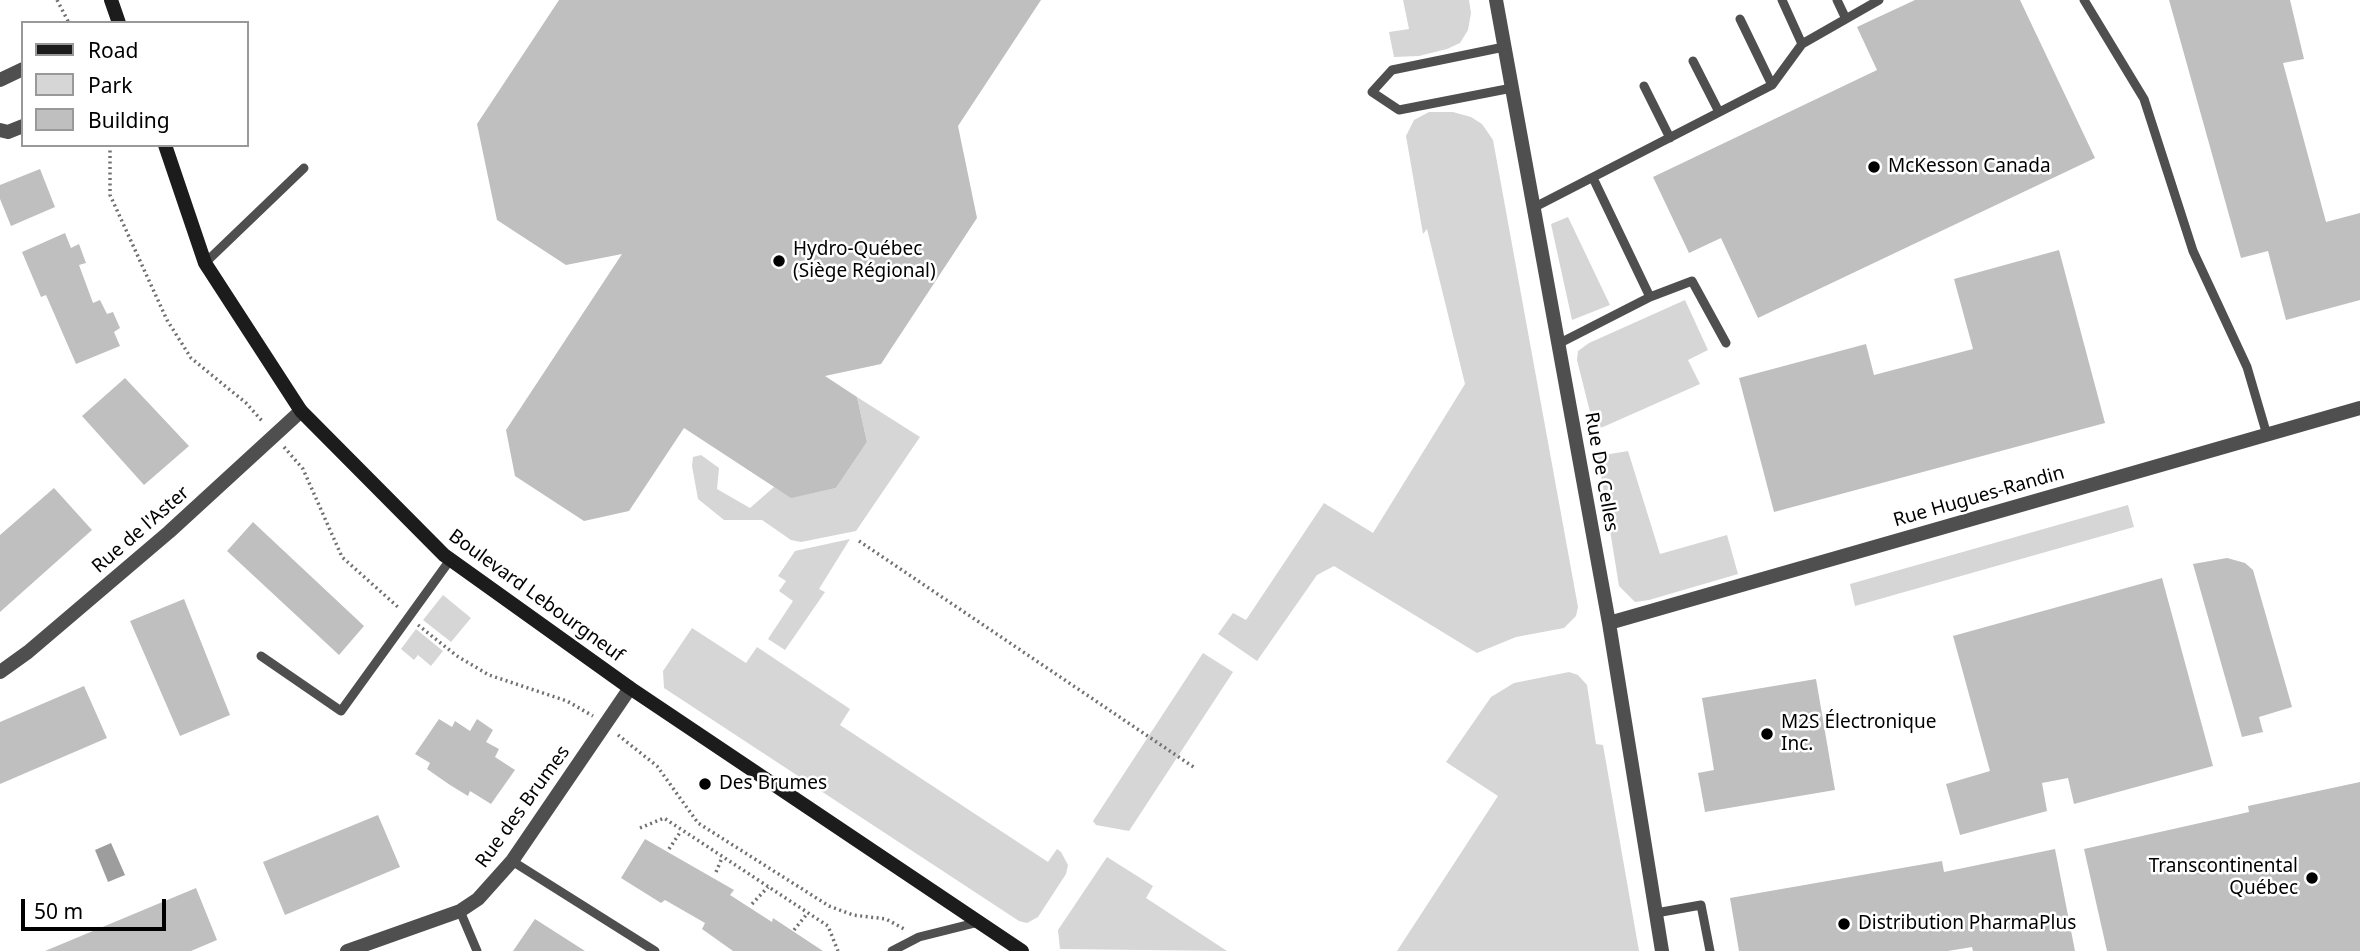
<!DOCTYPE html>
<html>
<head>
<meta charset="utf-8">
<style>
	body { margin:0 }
	#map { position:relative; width:2360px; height:951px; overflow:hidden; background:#fff; font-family:"Noto Sans",sans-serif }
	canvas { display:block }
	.legend { position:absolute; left:21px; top:21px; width:228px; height:126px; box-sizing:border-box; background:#fff; border:2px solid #999; margin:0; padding:9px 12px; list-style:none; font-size:21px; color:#000 }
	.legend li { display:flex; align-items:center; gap:14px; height:35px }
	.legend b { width:35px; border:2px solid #999 }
	.scale { position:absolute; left:21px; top:899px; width:145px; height:32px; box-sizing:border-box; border:4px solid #000; border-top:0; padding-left:9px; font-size:21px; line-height:24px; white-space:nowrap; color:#000; -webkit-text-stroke:5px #fff; paint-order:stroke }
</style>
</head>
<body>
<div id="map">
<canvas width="2360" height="951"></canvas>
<ul class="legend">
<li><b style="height:9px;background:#1c1c1c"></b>Road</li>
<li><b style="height:19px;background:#d6d6d6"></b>Park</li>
<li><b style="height:19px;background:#bfbfbf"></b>Building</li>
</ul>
<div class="scale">50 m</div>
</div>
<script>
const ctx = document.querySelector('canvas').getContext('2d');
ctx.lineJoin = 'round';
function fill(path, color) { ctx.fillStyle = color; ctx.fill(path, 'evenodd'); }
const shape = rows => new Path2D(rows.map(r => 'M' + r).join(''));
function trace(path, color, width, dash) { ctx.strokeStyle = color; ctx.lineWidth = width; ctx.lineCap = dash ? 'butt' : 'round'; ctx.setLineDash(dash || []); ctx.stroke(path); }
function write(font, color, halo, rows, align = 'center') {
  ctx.font = font + ' "Noto Sans",sans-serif'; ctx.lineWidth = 5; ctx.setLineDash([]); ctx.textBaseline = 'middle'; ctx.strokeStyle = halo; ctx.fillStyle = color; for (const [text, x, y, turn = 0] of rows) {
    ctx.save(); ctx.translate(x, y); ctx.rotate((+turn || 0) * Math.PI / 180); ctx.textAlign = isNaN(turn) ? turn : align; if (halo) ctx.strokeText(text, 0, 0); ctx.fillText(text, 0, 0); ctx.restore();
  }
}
const green = shape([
	[1403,0,1469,0,1471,13,1468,30,1460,43,1447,49,1419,56,1394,57,1389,32,1409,29],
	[1429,112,1453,112,1471,117,1482,124,1493,140,1578,607,1576,616,1564,628,1516,637,1477,653,1334,566,1317,575,1257,661,1218,634,1233,613,1246,620,1324,503,1373,533,1465,384,1427,229,1423,234,1406,136,1414,120],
	[1568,217,1610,305,1572,320,1551,224],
	[1685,300,1708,350,1688,360,1700,384,1603,427,1594,428,1577,360,1578,351,1589,343],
	[857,397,920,437,856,531,801,542,791,540,762,520,724,520,698,499,692,466,693,457,701,455,719,468,717,489,750,508,774,487,793,497,836,488,867,442],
	[1628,451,1660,554,1727,535,1738,574,1649,600,1635,602,1619,586,1598,456],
	[2128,505,2134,527,1855,606,1850,584],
	[850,539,819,589,825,592,785,650,768,639,793,601,779,591,786,581,778,576,795,551],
	[443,595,471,618,451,642,423,620],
	[692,628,746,663,757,647,850,709,840,725,1048,862,1057,849,1061,852,1068,865,1066,874,1038,917,1027,923,1019,921,664,688,663,671],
	[416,629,443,651,431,666,418,655,414,660,401,649],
	[1203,653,1233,672,1129,831,1096,825,1093,821],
	[1569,672,1578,675,1587,685,1596,744,1603,745,1639,951,1397,951,1498,796,1446,762,1491,697,1514,683],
	[1107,857,1153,886,1146,898,1227,951,1060,949,1058,930]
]);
const water = shape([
	[111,843,125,875,108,882,95,850]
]);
const building = shape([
	[559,0,1041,0,958,126,977,218,881,364,825,376,857,397,867,442,836,488,791,498,684,428,629,511,584,521,515,476,506,430,622,254,566,265,497,220,477,124],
	[1915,0,2020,0,2095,158,1758,318,1721,238,1689,253,1653,177,1877,70,1857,27],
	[2169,0,2290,0,2304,59,2283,63,2326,222,2360,213,2360,300,2286,320,2268,251,2241,258],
	[40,169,55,207,11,226,0,199,0,185],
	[65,233,71,248,79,244,86,263,79,265,93,303,100,300,107,314,113,312,120,328,114,332,120,346,76,364,46,295,41,297,22,252],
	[2059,250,2105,423,1774,512,1739,378,1866,344,1874,375,1973,349,1954,279],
	[125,378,189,446,144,485,82,416],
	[54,488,92,530,0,612,0,535],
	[253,522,364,626,339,655,227,551],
	[2227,558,2245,563,2253,570,2292,707,2259,717,2263,732,2242,737,2193,564],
	[2162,578,2213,766,2074,804,2068,778,2042,783,2047,811,1960,835,1946,784,1990,771,1953,636],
	[184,599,230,715,180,736,130,621],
	[1816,679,1835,790,1705,812,1698,773,1714,770,1702,698],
	[84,686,107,738,0,784,0,722],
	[439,719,452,727,455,721,470,731,477,719,493,730,486,742,499,749,495,757,515,770,491,804,470,791,468,796,450,785,427,769,430,763,415,754],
	[2360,782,2360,951,2107,951,2084,849,2249,812,2248,806],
	[378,815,400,867,285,915,263,862],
	[645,839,734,890,730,895,772,922,773,918,823,951,733,951,702,929,705,923,665,900,661,903,621,878],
	[2055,849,2075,951,1973,951,1972,947,1948,951,1739,951,1730,898,1942,861,1944,872],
	[196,888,217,940,191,951,45,951],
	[535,919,585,951,513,951]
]);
const path = shape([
	[57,0,69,23],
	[110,145,110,195,167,320,191,358,246,403,263,422],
	[284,447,303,469,342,557,399,608],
	[859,541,1195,768],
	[418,625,457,656,489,675,567,701,593,716],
	[618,735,657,766,698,823,829,906,853,915,886,919,906,930],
	[640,828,664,818,828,926,838,951],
	[669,849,681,831],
	[716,872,722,858],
	[752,904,768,887],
	[794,930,807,914]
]);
const lane = shape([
	[1782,0,1802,44],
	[1837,0,1846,19],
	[2084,0,2144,99,2193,251,2247,367,2267,435],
	[1740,19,1772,85],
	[1504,47,1392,70,1372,92,1399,110,1512,88],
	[1693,61,1719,112],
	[1644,86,1670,138],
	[1593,178,1650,297,1692,281,1726,343],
	[1533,208,1772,85,1802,44,1879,0],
	[205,263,304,168],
	[1558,344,1650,297],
	[261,656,341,711,450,560],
	[512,861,655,951],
	[460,911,477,951],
	[1656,913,1701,905,1710,951],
	[892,951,919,937,979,922]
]);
const street = shape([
	[1496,0,1609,623,1662,951],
	[0,80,23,69],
	[0,130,8,132,23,126],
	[1609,623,2360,408],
	[0,672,28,652,169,532,301,411],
	[347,951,460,911,478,899,512,861,630,688]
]);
const secondary = shape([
	[111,0,119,23],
	[165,145,205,263,301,411,444,555,630,688,1022,951]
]);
const markers = [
	[1874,167,7,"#000"],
	[779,261,7,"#000"],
	[1767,734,7,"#000"],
	[705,784,7,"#000"],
	[2312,878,7,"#000"],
	[1844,924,7,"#000"]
];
const poiNames = [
	["McKesson Canada",1888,167],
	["Hydro-Québec",793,250],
	["(Siège Régional)",793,272],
	["M2S Électronique",1781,723],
	["Inc.",1781,745],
	["Des Brumes",719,784],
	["Transcontinental",2298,867,"right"],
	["Québec",2298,889,"right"],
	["Distribution PharmaPlus",1858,924]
];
const streetNames = [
	["Rue De Celles",1601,472,80],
	["Rue Hugues-Randin",1979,497,-16],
	["Rue de l'Aster",141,530,-41],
	["Boulevard Lebourgneuf",536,596,36],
	["Rue des Brumes",523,807,-54]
];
fill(green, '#d6d6d6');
fill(water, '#9d9d9d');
fill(building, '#bfbfbf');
trace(path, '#717171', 3.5, [2, 3.5]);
trace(lane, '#4f4f4f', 9);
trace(street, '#4f4f4f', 14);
trace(secondary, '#1c1c1c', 14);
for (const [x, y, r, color] of markers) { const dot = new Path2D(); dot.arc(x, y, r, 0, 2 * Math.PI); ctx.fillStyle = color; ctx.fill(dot); trace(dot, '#fff', 2.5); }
write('19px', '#000', '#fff', poiNames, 'left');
write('19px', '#000', '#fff', streetNames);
</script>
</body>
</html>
